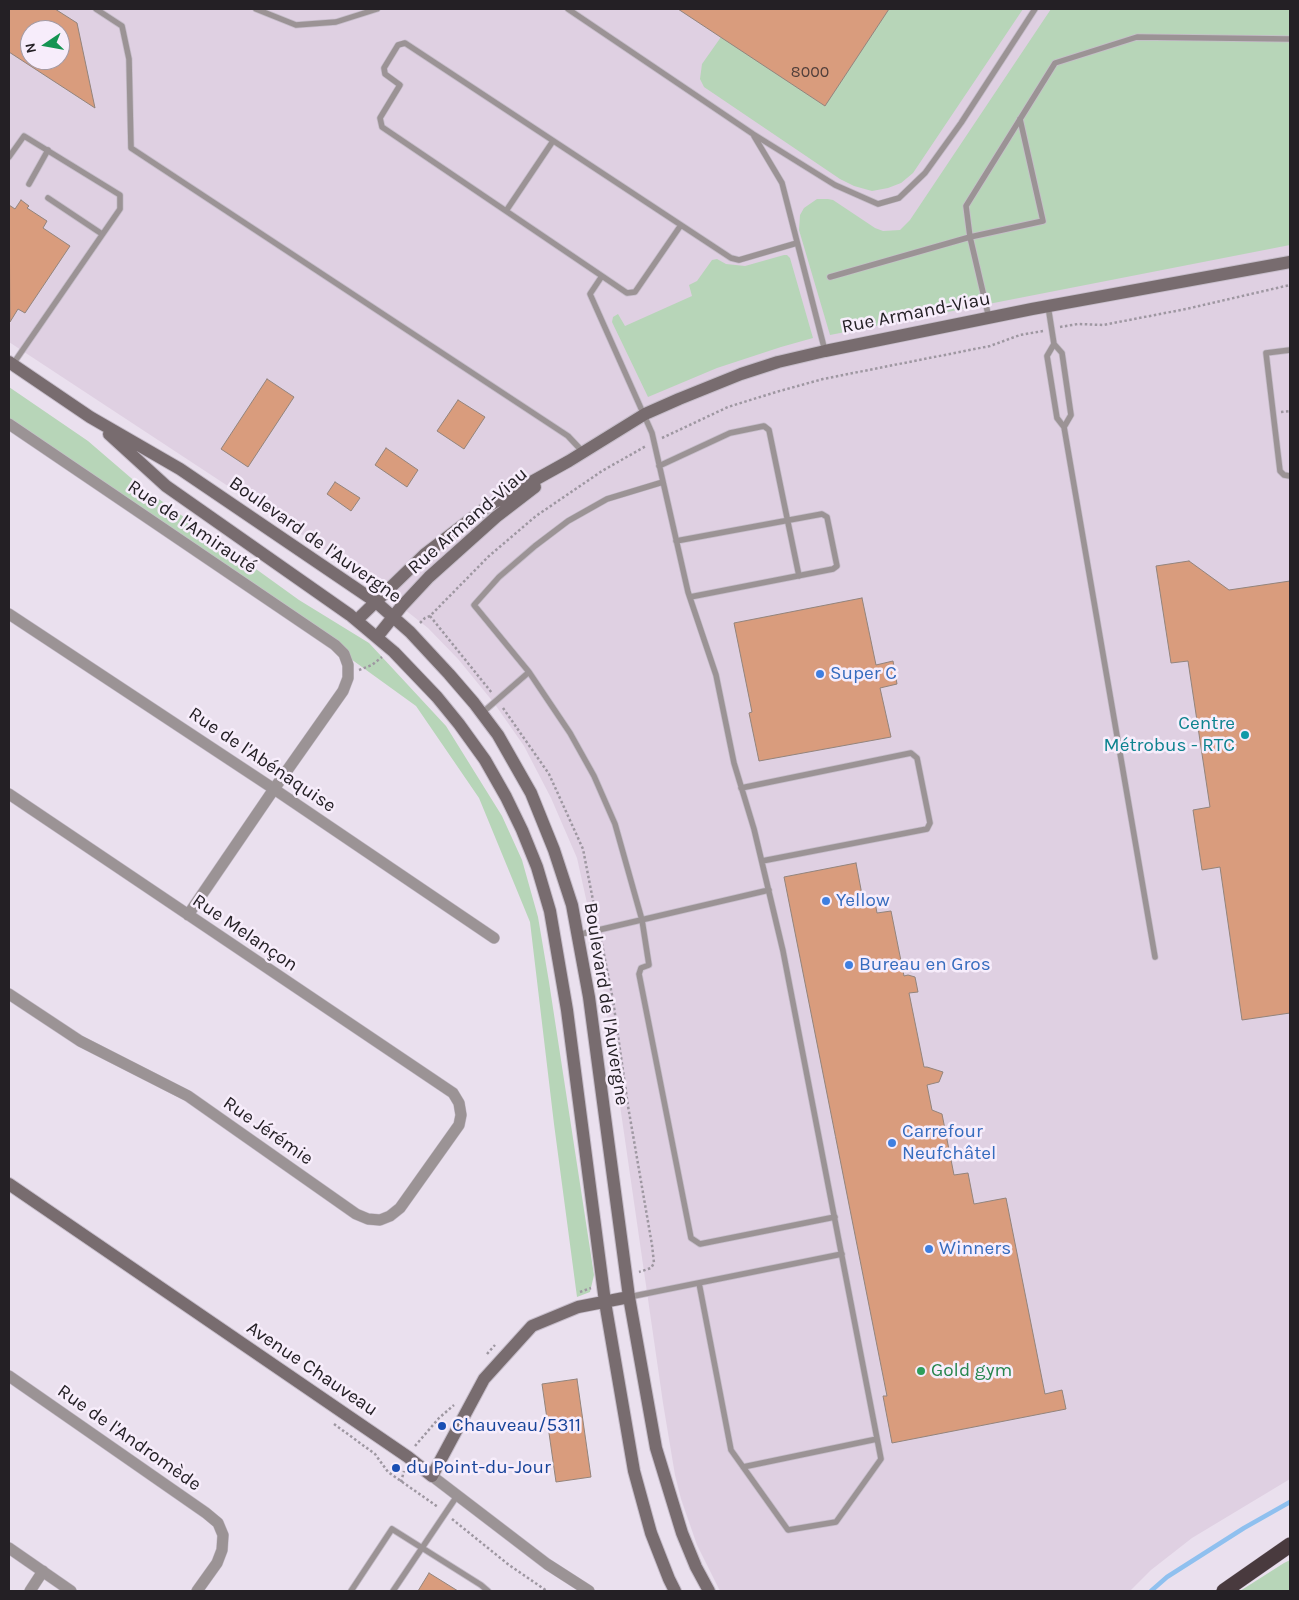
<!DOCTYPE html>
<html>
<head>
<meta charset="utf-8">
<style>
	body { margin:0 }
	#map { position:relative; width:1299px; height:1600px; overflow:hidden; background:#eae0ee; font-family:Karla,sans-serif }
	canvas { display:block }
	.frame { position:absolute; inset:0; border:10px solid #242025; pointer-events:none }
	.north { position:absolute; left:20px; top:20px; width:50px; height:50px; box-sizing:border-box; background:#f7edfb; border:1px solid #a39ba5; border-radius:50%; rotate:258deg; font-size:14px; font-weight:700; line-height:20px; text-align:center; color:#242025 }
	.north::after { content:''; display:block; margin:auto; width:18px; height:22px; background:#149452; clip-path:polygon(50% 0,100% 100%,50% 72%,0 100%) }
</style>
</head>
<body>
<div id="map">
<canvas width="1299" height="1600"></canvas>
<div class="frame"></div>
<div class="north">N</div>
</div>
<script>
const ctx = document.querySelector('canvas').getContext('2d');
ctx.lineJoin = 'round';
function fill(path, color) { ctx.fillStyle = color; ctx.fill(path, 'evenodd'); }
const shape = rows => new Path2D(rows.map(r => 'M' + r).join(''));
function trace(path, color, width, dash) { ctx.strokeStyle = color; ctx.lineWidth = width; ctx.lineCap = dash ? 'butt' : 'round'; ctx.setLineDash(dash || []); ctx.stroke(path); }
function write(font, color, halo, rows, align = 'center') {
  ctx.font = font + ' Karla,sans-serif'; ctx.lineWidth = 5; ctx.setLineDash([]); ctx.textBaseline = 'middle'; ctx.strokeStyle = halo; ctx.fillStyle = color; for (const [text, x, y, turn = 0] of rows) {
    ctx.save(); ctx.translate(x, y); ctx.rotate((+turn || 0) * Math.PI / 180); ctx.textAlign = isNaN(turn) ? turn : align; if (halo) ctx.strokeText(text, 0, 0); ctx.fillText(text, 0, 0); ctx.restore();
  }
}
const industrial = shape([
	[9,9,1290,9,1290,1479,1192,1538,1151,1570,1130,1591,720,1591,697,1545,681,1499,675,1475,663,1403,598,953,577,858,551,798,524,746,494,703,458,659,428,628,351,567,9,342],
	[30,30,60,30,60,60,30,60]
]);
const green = shape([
	[889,9,1023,9,913,173,901,183,888,188,872,191,854,186,840,179,704,87,700,79,702,64,721,37,825,106],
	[1051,9,1290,9,1290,245,830,335,799,230,800,215,804,208,817,199,828,199,833,200,875,228,883,231,900,230,910,220],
	[784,255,787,255,790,258,813,338,781,347,717,368,648,397,612,322,613,317,618,314,625,326,692,296,689,285,697,281,712,260,717,259,726,264,745,266],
	[9,387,88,441,138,484,299,600,369,643,446,726,502,816,522,860,538,917,549,982,594,1275,590,1292,577,1297,554,1124,530,922,479,798,416,706,344,654,9,424],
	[1290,1560,1290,1591,1240,1591,1284,1563]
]);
const stream = shape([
	[1151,1591,1167,1577,1244,1528,1290,1502]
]);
const building = shape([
	[9,9,55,9,77,23,95,108,9,52,9,9],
	[30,30,60,30,60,60,30,60,30,30],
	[678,9,889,9,825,106,678,9],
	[21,200,29,206,27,208,47,221,43,228,70,246,25,313,18,309,10,322,9,205,15,209,21,200],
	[267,379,294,397,248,467,221,449,267,379],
	[458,400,485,417,464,449,437,431,458,400],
	[386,448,418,470,407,487,375,465,386,448],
	[335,482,360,498,351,511,327,494,335,482],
	[1189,561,1229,590,1290,581,1290,1013,1242,1020,1220,867,1202,870,1193,810,1210,807,1188,661,1171,663,1156,566,1189,561],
	[862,598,876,665,893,661,897,684,880,688,891,737,759,761,749,713,752,712,734,623,862,598],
	[856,863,863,900,867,899,875,902,877,913,891,911,904,976,908,975,915,977,918,992,909,993,924,1067,927,1067,943,1072,939,1082,927,1085,932,1110,942,1114,954,1175,968,1173,974,1204,1006,1198,1045,1394,1062,1390,1066,1409,892,1443,883,1396,887,1396,784,877,856,863],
	[577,1379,591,1477,556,1482,542,1384,577,1379],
	[429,1573,458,1591,418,1591,429,1573]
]);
const path = shape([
	[1060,327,1078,324,1103,325,1186,309,1290,285],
	[1281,412,1290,411],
	[662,438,728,407,776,392,823,379,990,346,1020,335,1043,331],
	[430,616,492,693],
	[420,623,425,618,430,616,489,556,536,516,602,471,646,446],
	[359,670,372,665,382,657],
	[503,708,549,774,583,849,597,921],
	[601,939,613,1000,628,1106,652,1245,654,1263,651,1268,639,1272],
	[580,1292,591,1288],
	[487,1354,495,1345],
	[334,1424,375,1454,388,1472,438,1507],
	[415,1446,439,1418,454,1405],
	[401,1482,404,1471],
	[452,1519,509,1565,547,1591]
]);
const lane = shape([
	[96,9,122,26,129,59,131,148,568,436,583,452],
	[256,9,296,25,336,22,377,9],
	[568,9,753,134,835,185,878,204,899,198,925,173,961,123,1035,9],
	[754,136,782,183,825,351],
	[9,157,24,136,120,195,120,209,13,364],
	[29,184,48,150],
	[48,198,102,234],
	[506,211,553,141],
	[602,276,627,293,635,292,681,225],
	[830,277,970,237,1043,221,1020,119],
	[1048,306,1054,344,1062,353,1071,415,1064,427],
	[989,318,970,237,966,206,1055,63,1137,37,1290,39],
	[1054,344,1047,356,1057,418,1064,427,1155,957],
	[1290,350,1266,353,1280,471,1284,475,1290,476],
	[659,466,730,433,764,426,769,430,799,576],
	[663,482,607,499,568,521,535,546,499,577,474,605,529,672,570,733,594,776,615,824,642,920,649,965,641,968,639,974,691,1238,700,1244,835,1217],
	[676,541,822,514,827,517,837,566,833,569,690,597],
	[482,713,529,672],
	[741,788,911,753,917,758,930,823,927,829,762,861],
	[577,935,769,890],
	[699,1283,731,1450,788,1530,836,1522,881,1459,783,951,754,829,734,763,716,675,688,592,652,433,590,294,602,276,382,127,380,118,400,85,385,74,384,68,398,45,405,43,731,258,739,260,797,243],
	[629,1297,842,1254],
	[743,1467,877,1439],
	[351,1591,392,1529,481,1585,488,1591],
	[393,1591,457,1496]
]);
const street = shape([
	[9,424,335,645,344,654,348,665,348,678,343,691,274,789,188,915],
	[9,614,274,789,494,938],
	[9,794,453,1093,459,1103,461,1115,459,1125,400,1208,390,1216,380,1220,368,1219,356,1214,188,1096,80,1041,9,994],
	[9,1376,206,1513,218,1523,223,1535,222,1550,217,1563,197,1591],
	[432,1476,547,1564,589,1591],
	[9,1548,71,1591],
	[30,1591,43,1571]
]);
const secondary = shape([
	[9,362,90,417,180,469,376,602,410,632,449,674,474,703,498,735,531,793,554,850,572,905,589,997,629,1297,656,1448,682,1533,696,1567,709,1591],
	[109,434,166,486,350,615,394,652,437,697,459,724,485,760,506,797,522,830,537,867,550,911,567,1010,605,1302,634,1471,651,1533,669,1579,675,1591],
	[357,620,425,554,488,506,569,461,645,414,679,399,741,374,778,362,825,351,1032,309,1290,262],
	[377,637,401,607,429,577,496,517,535,487],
	[9,1184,408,1457,432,1476,484,1379,532,1326,578,1307,629,1297]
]);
const highway = shape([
	[1224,1591,1290,1545]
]);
const markers = [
	[820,674,5,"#3f7fe0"],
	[1245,735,5,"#0f9aa8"],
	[826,901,5,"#3f7fe0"],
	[849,965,5,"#3f7fe0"],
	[892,1143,5,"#3f7fe0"],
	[929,1249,5,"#3f7fe0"],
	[921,1371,5,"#2e9e5b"],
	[442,1426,5,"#1a4fb4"],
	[396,1468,5,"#1a4fb4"]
];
const numberNames = [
	["8000",810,72]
];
const streetNames = [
	["Rue Armand-Viau",916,313,-11],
	["Rue Armand-Viau",468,521,-41],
	["Rue de l'Amirauté",192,527,34],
	["Boulevard de l'Auvergne",315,540,35],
	["Rue de l'Abénaquise",262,760,34],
	["Rue Melançon",245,933,34],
	["Boulevard de l'Auvergne",606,1004,81],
	["Rue Jérémie",268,1131,35],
	["Avenue Chauveau",312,1369,34],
	["Rue de l'Andromède",129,1438,35]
];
const shopNames = [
	["Super C",830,674],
	["Yellow",836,901],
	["Bureau en Gros",859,965],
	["Carrefour",902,1132],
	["Neufchâtel",902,1154],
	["Winners",939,1249]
];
const cultureNames = [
	["Centre",1235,724],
	["Métrobus - RTC",1235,746]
];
const leisureNames = [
	["Gold gym",931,1371]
];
const transitNames = [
	["Chauveau/5311",452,1426],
	["du Point-du-Jour",406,1468]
];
fill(industrial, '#dfd0e2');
fill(green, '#b7d5b8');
trace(stream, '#8fc0ef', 4.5);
fill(building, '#d99c7d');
trace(building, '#93847c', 1);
trace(lane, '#c6bdca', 7);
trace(street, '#c6bdca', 12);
trace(secondary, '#c6bdca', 14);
trace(highway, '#c6bdca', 16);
trace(path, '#9e97a1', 2.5, [2.5, 2.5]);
trace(lane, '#9b9395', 5.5);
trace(street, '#9b9395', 11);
trace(secondary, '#786c6f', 12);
trace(highway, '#493a3e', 15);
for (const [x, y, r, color] of markers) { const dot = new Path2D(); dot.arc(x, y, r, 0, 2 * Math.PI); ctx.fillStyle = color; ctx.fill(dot); trace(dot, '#f7edfb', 2); }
write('16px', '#513f3b', null, numberNames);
write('19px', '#242025', '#f7edfb', streetNames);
write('19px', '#366cbe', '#f7edfb', shopNames, 'left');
write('19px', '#0d838f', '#f7edfb', cultureNames, 'right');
write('19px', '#27864d', '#f7edfb', leisureNames, 'left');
write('19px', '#164399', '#f7edfb', transitNames, 'left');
</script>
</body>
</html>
